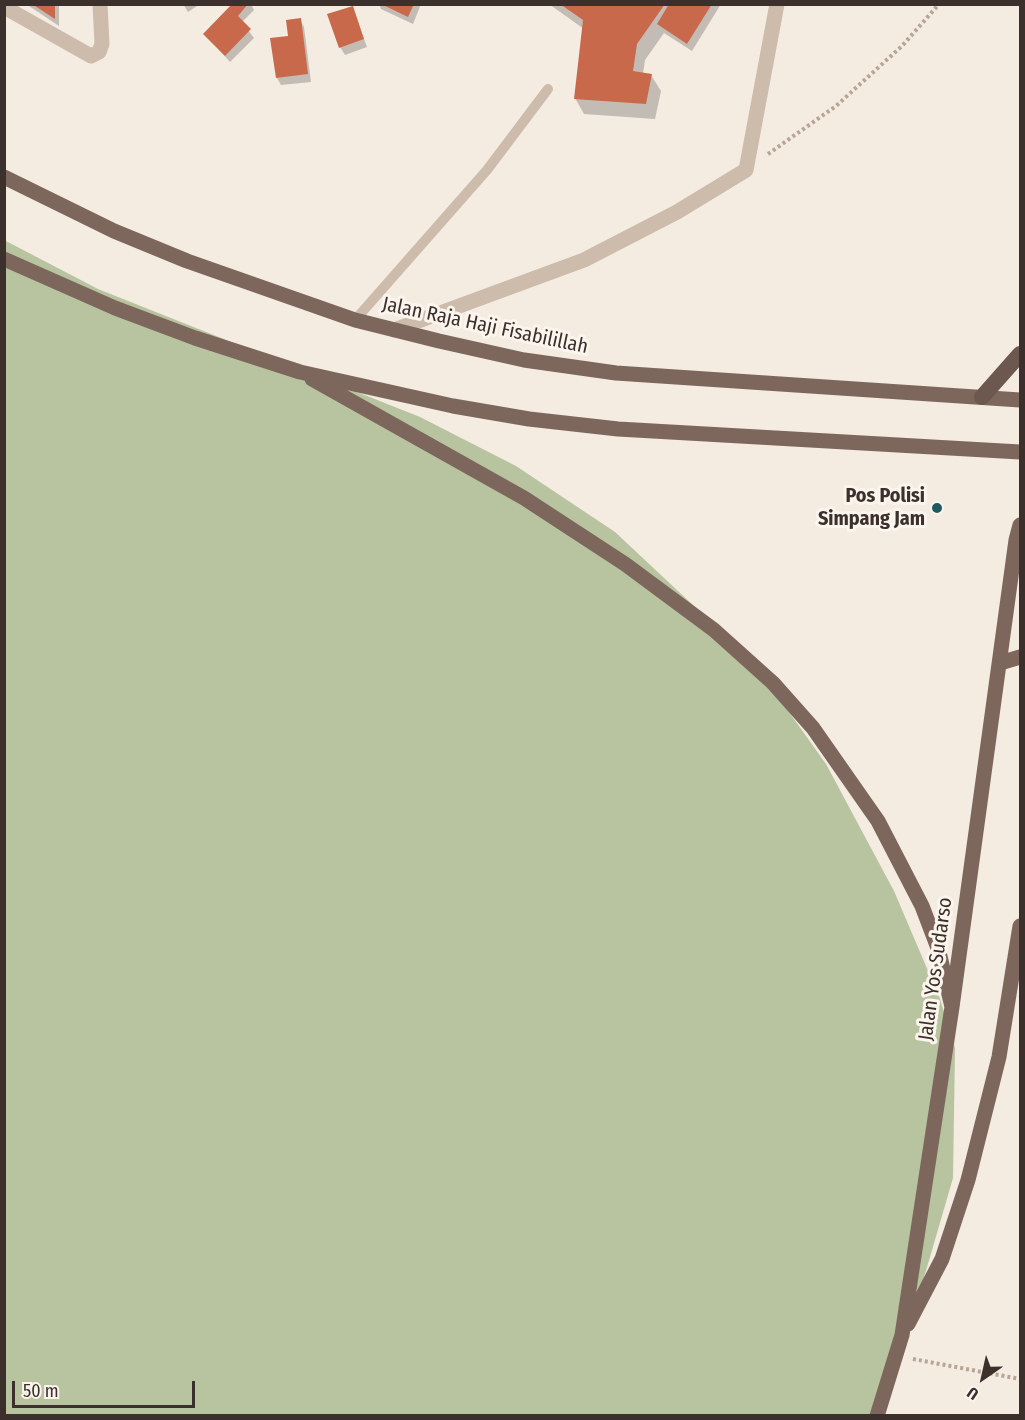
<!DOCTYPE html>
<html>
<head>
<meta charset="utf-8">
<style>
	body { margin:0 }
	#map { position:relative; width:1025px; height:1420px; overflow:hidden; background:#f4ebe1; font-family:"Fira Sans Condensed",sans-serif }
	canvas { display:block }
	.frame { position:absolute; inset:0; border:6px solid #3b302b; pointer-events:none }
	.north { position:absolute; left:953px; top:1348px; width:60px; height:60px; -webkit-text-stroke:4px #fbf5ee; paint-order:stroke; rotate:214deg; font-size:16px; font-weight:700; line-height:24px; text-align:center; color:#3b302b }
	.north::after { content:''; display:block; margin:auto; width:21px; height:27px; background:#3b302b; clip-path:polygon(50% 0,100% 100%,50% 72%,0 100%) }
	.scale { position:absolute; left:12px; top:1381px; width:183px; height:27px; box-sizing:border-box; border:3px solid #3b302b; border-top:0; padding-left:8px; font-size:18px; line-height:21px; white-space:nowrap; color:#3b302b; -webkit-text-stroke:4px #fbf5ee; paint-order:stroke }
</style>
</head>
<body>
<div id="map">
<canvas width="1025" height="1420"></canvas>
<div class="frame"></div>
<div class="north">U</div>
<div class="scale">50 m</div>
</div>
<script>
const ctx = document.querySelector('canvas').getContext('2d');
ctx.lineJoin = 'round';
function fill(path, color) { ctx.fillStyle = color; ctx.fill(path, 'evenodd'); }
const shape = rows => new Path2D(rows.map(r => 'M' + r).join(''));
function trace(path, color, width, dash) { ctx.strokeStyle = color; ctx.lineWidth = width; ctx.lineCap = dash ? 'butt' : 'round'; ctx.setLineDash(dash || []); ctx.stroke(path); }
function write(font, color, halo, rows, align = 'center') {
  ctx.font = font + ' "Fira Sans Condensed",sans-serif'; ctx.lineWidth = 6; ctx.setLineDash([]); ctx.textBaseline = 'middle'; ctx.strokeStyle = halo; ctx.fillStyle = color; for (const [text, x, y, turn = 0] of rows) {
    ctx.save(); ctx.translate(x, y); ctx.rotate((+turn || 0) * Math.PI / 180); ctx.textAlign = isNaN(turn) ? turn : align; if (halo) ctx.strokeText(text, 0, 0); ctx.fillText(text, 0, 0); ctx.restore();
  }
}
const green = shape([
	[4,240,98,289,420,417,516,466,615,532,694,606,769,684,826,764,894,891,940,999,955,1048,953,1178,884,1415,5,1415]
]);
const shadow = shape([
	[26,4,59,4,59,26],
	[183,4,200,4,188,12],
	[234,4,251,4,254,10,242,22,254,38,230,62,205,34],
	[379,4,421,4,413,24,381,9],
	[549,4,721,4,692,51,664,33,645,60,643,74,651,75,661,91,655,119,584,114,575,98,584,29],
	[352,7,367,47,345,55,340,47],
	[300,20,304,27,311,82,281,85,277,78,290,37]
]);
const building = shape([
	[32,4,55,4,55,19],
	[232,4,248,4,238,16,251,29,225,56,203,34],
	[381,4,414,4,408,17],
	[560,4,665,4,637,44,633,71,652,74,646,104,574,99,583,20],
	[669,4,712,4,687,44,657,24],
	[353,6,364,39,339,48,327,14],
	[301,18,308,74,276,78,270,38,288,36,286,20]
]);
const path = shape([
	[768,154,836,106,902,46,939,4],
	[913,1359,1020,1379]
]);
const service = shape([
	[355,320,487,170,548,89]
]);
const minor = shape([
	[4,7,91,56,99,52,102,44,100,4]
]);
const tertiary = shape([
	[394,330,584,260,677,212,746,170,777,4]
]);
const primary = shape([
	[4,177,114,231,187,261,355,320,439,341,524,360,616,373,1020,400],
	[4,259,115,308,195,338,300,372,453,406,529,419,618,429,1020,452],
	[312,379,524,498,625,564,714,630,773,683,813,728,878,821,922,906,938,948,952,1007],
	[1000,663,1020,657],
	[908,1324,942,1259,968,1180,999,1057,1020,926],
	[877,1416,902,1335,952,1007,1016,540,1020,525]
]);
const trunk = shape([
	[982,397,1020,354]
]);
const markers = [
	[937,508,6,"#1f5a5e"]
];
const streetNames = [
	["Jalan Raja Haji Fisabilillah",485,326,12],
	["Jalan Yos Sudarso",936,969,-82]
];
const poiNames = [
	["Pos Polisi",925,496],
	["Simpang Jam",925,519]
];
fill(green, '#b8c4a0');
fill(shadow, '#0003');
fill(building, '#c8694b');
trace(path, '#b9a596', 4, [3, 3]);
trace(service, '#cdbbac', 10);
trace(minor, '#cdbbac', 15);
trace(tertiary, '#cdbbac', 15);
trace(primary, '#7d675c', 15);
trace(trunk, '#6c584f', 16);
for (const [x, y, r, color] of markers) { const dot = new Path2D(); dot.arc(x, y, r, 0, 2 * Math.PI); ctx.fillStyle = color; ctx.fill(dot); trace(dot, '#fbf5ee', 2); }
write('20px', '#3b302b', '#fbf5ee', streetNames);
write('bold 20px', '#3b302b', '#fbf5ee', poiNames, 'right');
</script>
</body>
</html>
